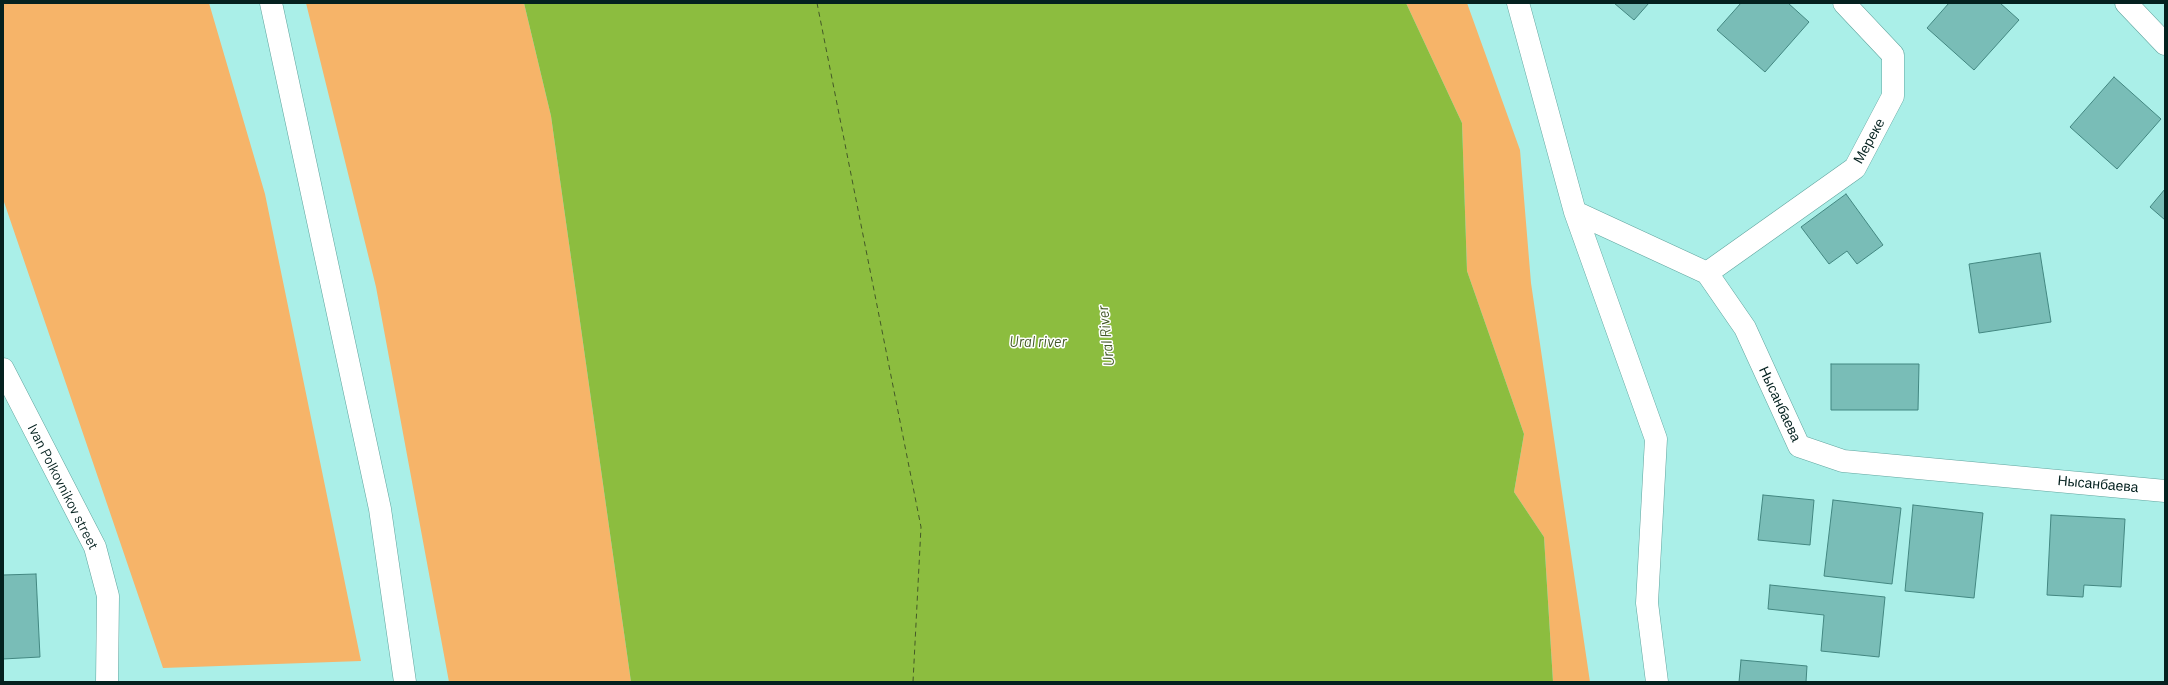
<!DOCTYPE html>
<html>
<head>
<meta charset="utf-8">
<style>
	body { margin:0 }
	#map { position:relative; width:2168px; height:685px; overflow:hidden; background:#aaefe8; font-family:Barlow,sans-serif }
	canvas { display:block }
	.frame { position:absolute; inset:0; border:4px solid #04211f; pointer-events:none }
</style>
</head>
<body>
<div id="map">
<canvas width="2168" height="685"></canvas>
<div class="frame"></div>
</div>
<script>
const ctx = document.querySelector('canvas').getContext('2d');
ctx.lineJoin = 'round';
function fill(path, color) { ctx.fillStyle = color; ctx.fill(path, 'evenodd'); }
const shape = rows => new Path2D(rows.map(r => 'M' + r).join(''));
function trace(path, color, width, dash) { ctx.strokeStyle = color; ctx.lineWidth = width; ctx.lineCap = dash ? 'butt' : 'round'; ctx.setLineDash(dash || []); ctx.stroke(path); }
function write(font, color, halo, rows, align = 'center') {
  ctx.font = font + ' Barlow,sans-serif'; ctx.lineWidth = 3; ctx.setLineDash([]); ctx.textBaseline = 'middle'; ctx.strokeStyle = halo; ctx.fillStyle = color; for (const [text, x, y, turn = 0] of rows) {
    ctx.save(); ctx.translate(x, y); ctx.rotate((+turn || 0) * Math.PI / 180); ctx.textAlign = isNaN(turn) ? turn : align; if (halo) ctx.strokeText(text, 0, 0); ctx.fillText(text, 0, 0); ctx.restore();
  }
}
const green = shape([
	[3,3,209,3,265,194,361,661,163,668,3,199],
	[306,3,524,3,551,116,631,682,449,682,376,287],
	[1406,3,1467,3,1520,150,1531,283,1590,682,1553,682,1544,537,1514,492,1524,434,1467,271,1462,123]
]);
const water = shape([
	[524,3,1406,3,1462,123,1467,271,1524,434,1514,492,1544,537,1553,682,631,682,551,116]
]);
const ferry = shape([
	[817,3,921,527,913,682]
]);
const building = shape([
	[1614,3,1649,3,1634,20,1614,3],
	[1741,3,1788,3,1809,22,1765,72,1717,30,1741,3],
	[1949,3,2000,3,2019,20,1974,70,1927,28,1949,3],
	[2114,77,2161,119,2117,169,2070,127,2114,77],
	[2165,189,2165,220,2150,207,2165,189],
	[1846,194,1883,245,1857,264,1847,251,1829,264,1801,227,1846,194],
	[2040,253,2051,322,1979,333,1969,264,2040,253],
	[1831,364,1919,364,1918,410,1831,410,1831,364],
	[1763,495,1814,500,1810,545,1758,540,1763,495],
	[1833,500,1901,508,1892,584,1824,576,1833,500],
	[1913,505,1983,513,1974,598,1905,591,1913,505],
	[2051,515,2125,519,2121,587,2084,585,2083,597,2047,595,2051,515],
	[36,574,40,657,3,659,3,575,36,574],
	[1770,585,1885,597,1879,657,1821,651,1824,615,1768,609,1770,585],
	[1741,660,1807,666,1806,682,1739,682,1741,660]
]);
const street = shape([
	[271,3,380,509,405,682],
	[1518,3,1575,212,1656,439,1647,603,1657,682],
	[2126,3,2165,44],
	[1575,212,1707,273,1745,328,1799,446,1843,461,2165,491],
	[1707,273,1855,168,1893,96,1893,55,1844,3],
	[3,369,95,547,108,596,107,682]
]);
const streetNames = [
	["Мереке",1869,141,-61],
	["Нысанбаева",1780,404,65],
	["Нысанбаева",2098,484,5],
	["Ivan Polkovnikov street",63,487,63]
];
const waterNames = [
	["Ural River",1106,336,-96],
	["Ural river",1038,342]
];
fill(green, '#f6b469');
fill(water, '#8cbd3f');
trace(ferry, '#445928', 1, [5, 4]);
fill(building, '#79bdb7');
trace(building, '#438781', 1);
trace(street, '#61a59f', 23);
trace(street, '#fff', 22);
write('14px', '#04211f', '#fff', streetNames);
write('italic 15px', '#445928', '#fff', waterNames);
</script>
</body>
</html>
